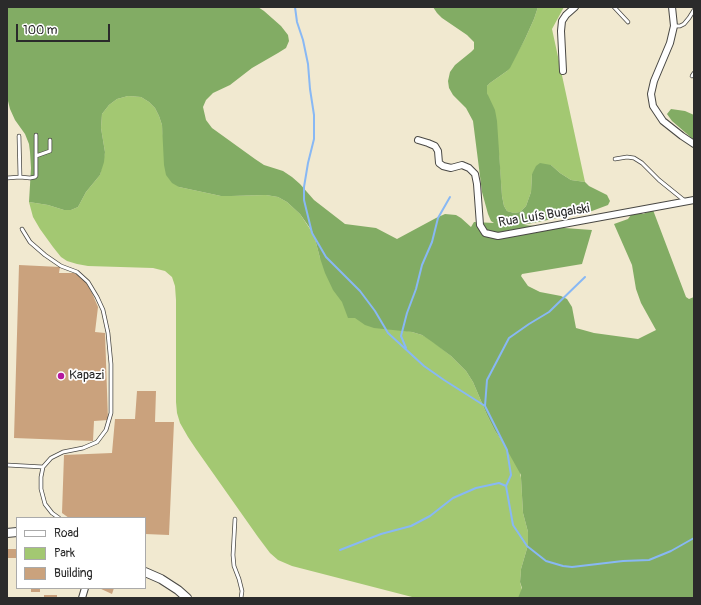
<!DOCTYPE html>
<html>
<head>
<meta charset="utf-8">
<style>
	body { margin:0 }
	#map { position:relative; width:701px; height:605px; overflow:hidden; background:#f1e9d0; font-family:Pangolin,sans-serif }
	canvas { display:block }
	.frame { position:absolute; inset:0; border:8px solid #2b2b2b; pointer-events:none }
	.legend { position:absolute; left:16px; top:517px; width:130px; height:72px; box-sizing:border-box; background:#fff; border:1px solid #aaa; margin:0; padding:5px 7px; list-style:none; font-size:12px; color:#2b2b2b }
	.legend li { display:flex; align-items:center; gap:8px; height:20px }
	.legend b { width:20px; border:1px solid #aaa }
	.scale { position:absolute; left:16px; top:24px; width:94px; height:18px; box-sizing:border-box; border:2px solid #2b2b2b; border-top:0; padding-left:5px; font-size:12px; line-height:14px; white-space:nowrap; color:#2b2b2b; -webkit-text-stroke:3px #fff; paint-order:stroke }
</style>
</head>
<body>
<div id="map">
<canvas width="701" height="605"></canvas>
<div class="frame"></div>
<ul class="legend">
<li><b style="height:5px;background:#fff"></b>Road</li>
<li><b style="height:11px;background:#a3c872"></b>Park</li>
<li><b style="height:11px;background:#caa27d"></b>Building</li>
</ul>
<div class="scale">100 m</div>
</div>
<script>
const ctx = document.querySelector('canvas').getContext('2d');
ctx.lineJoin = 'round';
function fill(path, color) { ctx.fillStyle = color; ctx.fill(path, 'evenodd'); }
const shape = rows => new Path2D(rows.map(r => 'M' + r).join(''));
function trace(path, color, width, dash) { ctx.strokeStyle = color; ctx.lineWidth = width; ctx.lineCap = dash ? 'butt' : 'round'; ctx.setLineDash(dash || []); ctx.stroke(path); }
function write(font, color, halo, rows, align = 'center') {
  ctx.font = font + ' Pangolin,sans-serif'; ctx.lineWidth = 3.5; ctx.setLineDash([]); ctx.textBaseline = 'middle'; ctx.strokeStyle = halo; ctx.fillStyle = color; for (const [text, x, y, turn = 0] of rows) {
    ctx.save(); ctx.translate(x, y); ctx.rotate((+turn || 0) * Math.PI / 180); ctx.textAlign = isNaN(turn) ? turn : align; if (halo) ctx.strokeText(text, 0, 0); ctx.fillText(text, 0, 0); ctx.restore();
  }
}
const green = shape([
	[538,7,564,7,552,29,585,182,571,180,560,173,551,165,532,174,531,192,526,206,520,212,514,213,507,211,504,206,502,196,499,154,487,93,487,86,490,83,507,71,525,39,534,19],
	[128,96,141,97,149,102,155,108,159,116,162,125,163,136,179,187,221,196,231,196,266,195,278,197,287,202,300,214,312,232,315,239,320,258,402,330,412,332,422,335,431,340,451,356,466,371,473,382,487,415,495,431,511,454,519,467,521,478,523,513,528,532,528,545,521,569,520,582,522,590,526,598,416,598,292,566,278,560,270,553,258,537,196,449,188,437,180,423,177,413,176,402,176,300,175,286,172,277,165,271,153,268,88,266,77,264,67,261,61,257,53,247,40,229,33,217,29,202,48,205,64,210,71,210,78,207,86,192,100,175,105,152,101,128,102,114,109,105,117,99]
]);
const forest = shape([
	[7,7,258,7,264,11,281,26,288,35,289,41,286,48,278,53,252,68,230,85,213,93,206,100,203,107,206,120,212,128,255,159,264,165,283,171,292,177,300,184,314,200,345,224,376,228,397,239,436,218,445,214,456,215,461,218,471,227,474,222,494,223,491,221,488,214,482,192,473,121,466,108,453,95,449,88,448,81,450,72,455,65,471,52,474,49,474,42,467,35,442,18,437,13,433,7,538,7,534,19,525,39,510,68,507,71,490,83,487,86,487,93,495,110,497,121,502,196,504,206,507,211,514,213,520,212,526,206,531,192,532,174,536,166,540,163,551,165,560,173,571,180,585,182,589,186,607,195,610,201,608,205,592,211,523,225,592,230,582,264,522,274,521,276,528,286,540,292,561,296,567,299,572,307,576,328,594,333,638,339,656,330,641,303,636,289,632,265,614,224,628,219,633,212,640,212,643,214,653,210,686,297,689,299,694,297,694,598,518,598,522,588,520,582,521,569,528,545,528,532,523,513,521,478,521,475,502,441,495,431,487,415,473,382,466,371,451,356,431,341,422,335,412,332,374,328,365,325,355,318,348,318,342,302,333,290,325,273,320,258,315,239,312,231,300,214,287,202,278,197,266,195,231,196,221,196,179,187,172,183,166,175,164,165,162,125,159,116,155,108,149,102,141,97,128,96,117,99,109,105,102,114,101,128,105,152,104,162,100,175,86,192,78,207,71,210,64,210,48,205,29,202,31,168,30,152,29,144,25,134,15,120,10,109,8,101,7,80],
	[671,109,685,111,694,115,694,140,672,121,667,114]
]);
const stream = shape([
	[295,7,297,22,303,40,308,64,310,89,314,115,314,139,308,163,304,187,304,200,312,233,326,257,360,291,375,311,388,333,424,366,444,380,485,406,507,450,511,475,506,486,513,525,527,546,546,561,563,566,572,567,623,561,649,560,671,551,694,538],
	[406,348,401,336,407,313,416,289,422,265,432,242,438,218,450,197],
	[485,406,487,380,509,338,529,324,549,312,585,277],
	[340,550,381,534,411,526,430,516,453,498,476,488,499,483,506,486]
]);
const building = shape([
	[19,265,60,267,59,273,74,273,84,279,92,293,98,307,95,332,105,333,108,420,94,421,93,441,14,438],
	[137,391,156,391,155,422,174,422,169,535,145,534,145,518,69,518,62,513,64,455,112,453,115,419,135,419],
	[7,549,17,549,17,558,7,558],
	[31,588,40,588,40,592,31,592],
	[99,588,114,588,112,594],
	[44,595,57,595,57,598,44,598]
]);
const service = shape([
	[614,7,628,22],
	[674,26,680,26,684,24,689,18,694,10],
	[692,76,694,73],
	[36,156,50,151,50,140],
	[615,159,627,157,634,158,642,163,659,180,685,201],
	[20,177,30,178,35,177,36,176,36,135],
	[7,178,20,177,19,136],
	[22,229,30,242,45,255,61,266,77,272,88,282,97,297,103,310,108,333,111,364,111,413,106,430,97,442,83,448,63,452,51,458,43,467],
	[7,465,43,467,41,477,41,489,45,504,52,513,59,518],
	[235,519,233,555,234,566,239,579,242,591,241,598]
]);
const minor = shape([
	[672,7,674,26,670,43,654,81,651,94,653,106,663,121,682,136,694,144],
	[563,71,561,31,562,21,566,15,575,7],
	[418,140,428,143,435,146,438,151,439,163,443,166,451,168,462,165,469,168,475,174,477,184,480,225,485,233,498,236,694,200],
	[82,598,85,588]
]);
const tertiary = shape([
	[7,533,17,532],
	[145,572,161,579,178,590,187,598]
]);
const markers = [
	[61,376,4,"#b5179e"]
];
const streetNames = [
	["Rua Luís Bugalski",544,216,-9]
];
const poiNames = [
	["Kapazi",69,376]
];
fill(green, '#a3c872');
fill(forest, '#82ac64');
trace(stream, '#88b8f4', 2);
fill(building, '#caa27d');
trace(service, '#494844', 4.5);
trace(minor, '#494844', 8);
trace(tertiary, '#494844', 10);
trace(service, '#fff', 3);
trace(minor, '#fff', 6);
trace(tertiary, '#fff', 8);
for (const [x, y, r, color] of markers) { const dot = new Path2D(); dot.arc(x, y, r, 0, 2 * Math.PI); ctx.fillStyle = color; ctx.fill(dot); trace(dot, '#fff', 1.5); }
write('13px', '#2b2b2b', '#fff', streetNames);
write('13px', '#2b2b2b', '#fff', poiNames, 'left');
</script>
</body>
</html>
